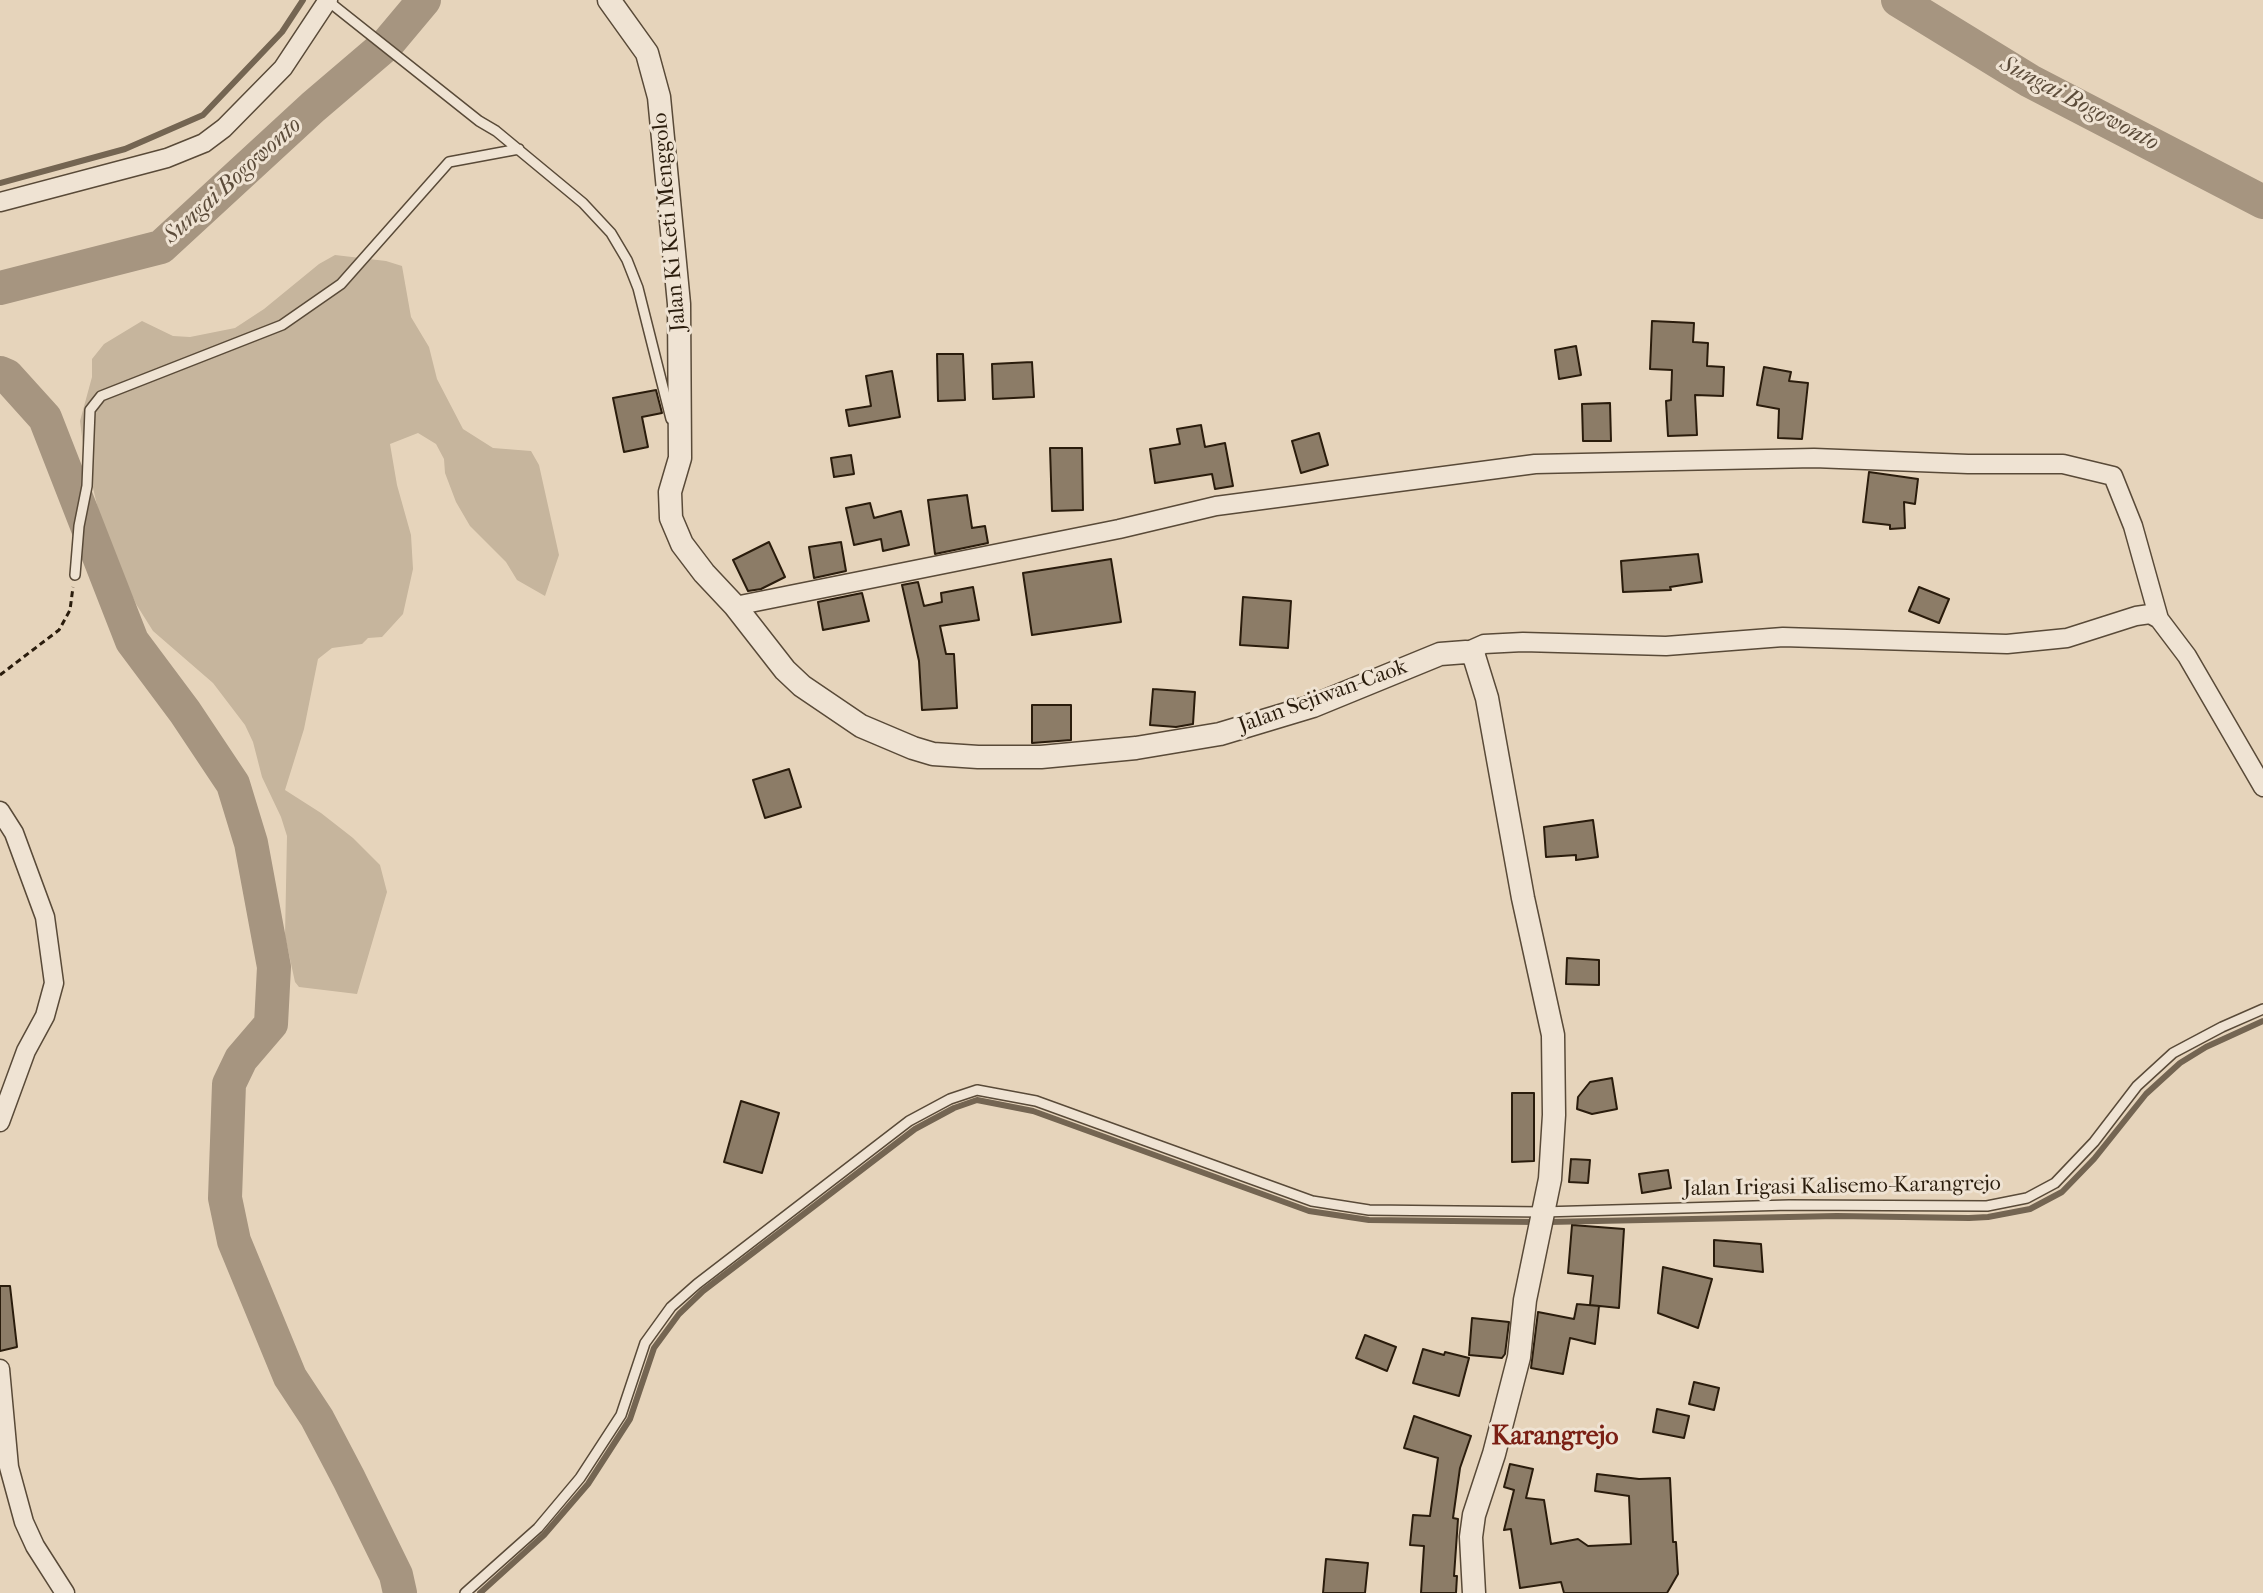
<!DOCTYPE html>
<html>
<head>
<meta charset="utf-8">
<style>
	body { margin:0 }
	canvas { display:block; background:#e6d4bb }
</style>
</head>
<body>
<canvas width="2263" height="1593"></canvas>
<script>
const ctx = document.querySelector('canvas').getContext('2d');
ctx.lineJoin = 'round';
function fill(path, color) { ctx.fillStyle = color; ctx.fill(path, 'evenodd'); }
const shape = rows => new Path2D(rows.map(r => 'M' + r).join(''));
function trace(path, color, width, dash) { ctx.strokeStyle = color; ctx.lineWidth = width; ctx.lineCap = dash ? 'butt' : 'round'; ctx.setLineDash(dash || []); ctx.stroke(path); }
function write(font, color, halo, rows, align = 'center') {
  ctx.font = font + ' "IM FELL French Canon",serif'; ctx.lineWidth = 6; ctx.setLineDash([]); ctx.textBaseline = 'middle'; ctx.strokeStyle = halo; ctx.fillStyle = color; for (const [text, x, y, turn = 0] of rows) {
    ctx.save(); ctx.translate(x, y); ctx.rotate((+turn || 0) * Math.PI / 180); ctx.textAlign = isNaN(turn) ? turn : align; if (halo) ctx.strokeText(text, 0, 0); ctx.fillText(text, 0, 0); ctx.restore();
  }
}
const green = shape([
	[335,255,386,261,402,266,411,317,429,347,437,379,463,429,493,448,531,451,539,465,559,555,545,596,517,580,506,562,470,526,456,502,445,473,444,459,436,444,418,433,390,444,397,485,411,535,413,569,403,614,382,637,368,638,362,644,332,648,318,659,304,729,285,790,321,813,353,838,380,865,387,892,357,994,299,987,295,982,285,936,287,836,281,817,262,777,253,742,245,725,213,683,153,631,136,604,104,535,83,445,80,421,92,377,92,359,104,344,142,321,173,336,190,337,235,328,264,309,319,264]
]);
const stream = shape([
	[0,183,125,149,203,115,282,32,303,0],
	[1548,1222,1837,1216,1969,1218,1988,1217,2030,1209,2062,1192,2094,1159,2146,1094,2180,1063,2206,1047,2263,1021],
	[480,1593,544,1535,588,1484,630,1419,654,1348,679,1314,703,1291,915,1129,954,1108,977,1100,1033,1111,1309,1211,1369,1220,1536,1222]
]);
const river = shape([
	[1898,0,2030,81,2263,202],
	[0,288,161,247,313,107,388,43,424,0],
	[0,373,7,376,45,418,132,641,185,712,233,784,251,843,274,967,271,1024,241,1059,229,1084,225,1198,234,1241,290,1377,317,1418,349,1479,396,1575,400,1593]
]);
const building = shape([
	[1652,321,1694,323,1693,342,1708,343,1707,366,1724,367,1723,396,1695,395,1697,435,1668,436,1666,401,1671,400,1672,370,1650,369,1652,321],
	[1576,346,1581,375,1559,379,1555,350,1576,346],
	[937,354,963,354,965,400,938,401,937,354],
	[1032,362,1034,397,993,399,992,364,1032,362],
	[1764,367,1791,372,1789,381,1808,383,1802,439,1778,438,1779,409,1757,405,1764,367],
	[892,371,900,417,849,426,846,410,871,406,866,376,892,371],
	[656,390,662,413,642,417,648,447,624,452,613,398,656,390],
	[1610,403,1611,441,1583,441,1582,404,1610,403],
	[1201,425,1205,447,1225,443,1233,486,1215,489,1212,474,1155,483,1150,449,1180,444,1177,429,1201,425],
	[1319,433,1328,465,1301,473,1292,441,1319,433],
	[1050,448,1082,448,1083,510,1052,511,1050,448],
	[851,455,854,474,834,477,831,458,851,455],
	[1869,472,1918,479,1915,504,1904,502,1905,528,1890,529,1890,525,1863,522,1869,472],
	[967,495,972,528,985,526,988,543,935,554,928,500,967,495],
	[870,503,874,518,901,511,909,545,883,551,881,539,854,545,846,508,870,503],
	[769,542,785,577,761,589,748,591,733,560,769,542],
	[841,542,846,571,814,578,809,547,841,542],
	[1698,554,1702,582,1670,587,1671,590,1623,592,1621,561,1698,554],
	[1111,559,1121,622,1032,635,1023,573,1111,559],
	[918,582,924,606,942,602,941,593,973,587,979,620,940,626,946,654,954,654,957,708,922,710,919,661,902,585,918,582],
	[1919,587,1949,599,1939,623,1909,611,1919,587],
	[862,593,869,621,823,630,818,602,862,593],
	[1243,597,1291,601,1288,648,1240,645,1243,597],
	[1153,689,1195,692,1193,724,1176,727,1150,725,1153,689],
	[1032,705,1071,705,1071,740,1032,743,1032,705],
	[789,769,801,807,765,818,753,780,789,769],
	[1593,820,1598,857,1576,860,1576,855,1546,857,1544,827,1593,820],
	[1567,958,1599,960,1599,985,1566,984,1567,958],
	[1612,1078,1617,1109,1592,1114,1577,1109,1578,1097,1590,1082,1612,1078],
	[1512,1093,1534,1093,1534,1161,1512,1162,1512,1093],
	[741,1101,779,1113,762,1173,724,1162,741,1101],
	[1571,1159,1590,1160,1588,1183,1569,1182,1571,1159],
	[1668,1170,1671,1188,1642,1193,1639,1174,1668,1170],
	[1572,1225,1624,1229,1619,1308,1590,1305,1593,1276,1568,1273,1572,1225],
	[1714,1240,1761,1244,1763,1272,1714,1266,1714,1240],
	[1663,1267,1712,1279,1698,1328,1658,1313,1663,1267],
	[0,1286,10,1286,17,1347,0,1351,0,1286],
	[1577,1304,1599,1306,1595,1344,1570,1338,1563,1374,1531,1368,1538,1312,1574,1319,1577,1304],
	[1472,1318,1509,1322,1505,1354,1502,1358,1469,1355,1472,1318],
	[1365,1335,1396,1347,1387,1371,1356,1358,1365,1335],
	[1423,1349,1444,1355,1445,1352,1469,1358,1459,1396,1413,1383,1423,1349],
	[1694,1382,1719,1388,1714,1410,1689,1404,1694,1382],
	[1657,1409,1689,1416,1684,1438,1653,1432,1657,1409],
	[1414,1416,1471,1436,1460,1468,1453,1518,1458,1519,1454,1576,1457,1576,1456,1593,1421,1593,1424,1546,1410,1545,1413,1515,1430,1516,1438,1458,1404,1448,1414,1416],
	[1510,1464,1533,1469,1526,1498,1544,1500,1551,1544,1578,1539,1588,1546,1631,1544,1629,1496,1595,1491,1597,1474,1639,1479,1670,1478,1673,1542,1676,1542,1678,1574,1667,1593,1564,1593,1561,1582,1520,1588,1511,1529,1504,1530,1514,1490,1504,1487,1510,1464],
	[1326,1559,1368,1563,1365,1593,1323,1593,1326,1559]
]);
const path = shape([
	[0,675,59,630,70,610,73,587]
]);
const service = shape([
	[328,1,479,121,496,131,583,203,611,233,627,260,638,288,671,419],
	[75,575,79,526,87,486,90,410,101,396,282,325,341,284,449,162,519,149],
	[465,1593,538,1528,580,1478,621,1415,645,1343,671,1307,697,1284,909,1121,950,1099,977,1090,1036,1101,1312,1201,1369,1210,1542,1212,1789,1205,1987,1206,2027,1198,2055,1183,2094,1142,2137,1086,2173,1053,2222,1027,2263,1009]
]);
const minor = shape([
	[0,202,167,158,204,143,224,128,283,68,328,0],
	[735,606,1119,529,1216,506,1535,464,1814,458,1968,464,2063,464,2113,476,2133,526,2159,619],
	[1466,652,1484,644,1523,642,1666,646,1783,637,2007,644,2067,638,2136,616,2150,614,2159,619,2187,656,2263,787],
	[0,811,14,833,45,917,54,983,45,1016,26,1051,0,1122],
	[0,1369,9,1467,24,1522,35,1546,65,1593]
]);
const tertiary = shape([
	[609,0,647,53,659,97,679,304,680,458,670,492,671,518,682,544,704,573,735,606,785,670,802,686,861,726,913,748,933,754,978,757,1041,757,1136,748,1220,734,1313,706,1440,654,1466,652,1474,656,1487,698,1523,898,1553,1035,1554,1115,1550,1179,1525,1300,1519,1357,1494,1454,1474,1515,1471,1537,1474,1593]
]);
const streetNames = [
	["Jalan Ki Keti Menggolo",670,222,-95],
	["Jalan Sejiwan-Caok",1323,697,-20],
	["Jalan Irigasi Kalisemo-Karangrejo",1842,1187,-1]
];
const waterNames = [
	["Sungai Bogowonto",2079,104,28],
	["Sungai Bogowonto",233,181,-42]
];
const quarterNames = [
	["Karangrejo",1555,1438]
];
fill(green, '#c6b59d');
trace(stream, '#746552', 6);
trace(river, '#a69580', 34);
fill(building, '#8c7c67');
trace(building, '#2a1c0c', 2);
trace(service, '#594a38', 12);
trace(minor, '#594a38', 21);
trace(tertiary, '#594a38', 25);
trace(path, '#2a1c0c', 3, [6, 4]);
trace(service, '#efe3d3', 9);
trace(minor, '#efe3d3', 18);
trace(tertiary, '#efe3d3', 22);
write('22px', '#2a1c0c', '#efe3d3', streetNames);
write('italic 24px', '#5c4c3a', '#efe3d3', waterNames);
write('bold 26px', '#7a1f14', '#efe3d3', quarterNames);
</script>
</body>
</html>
